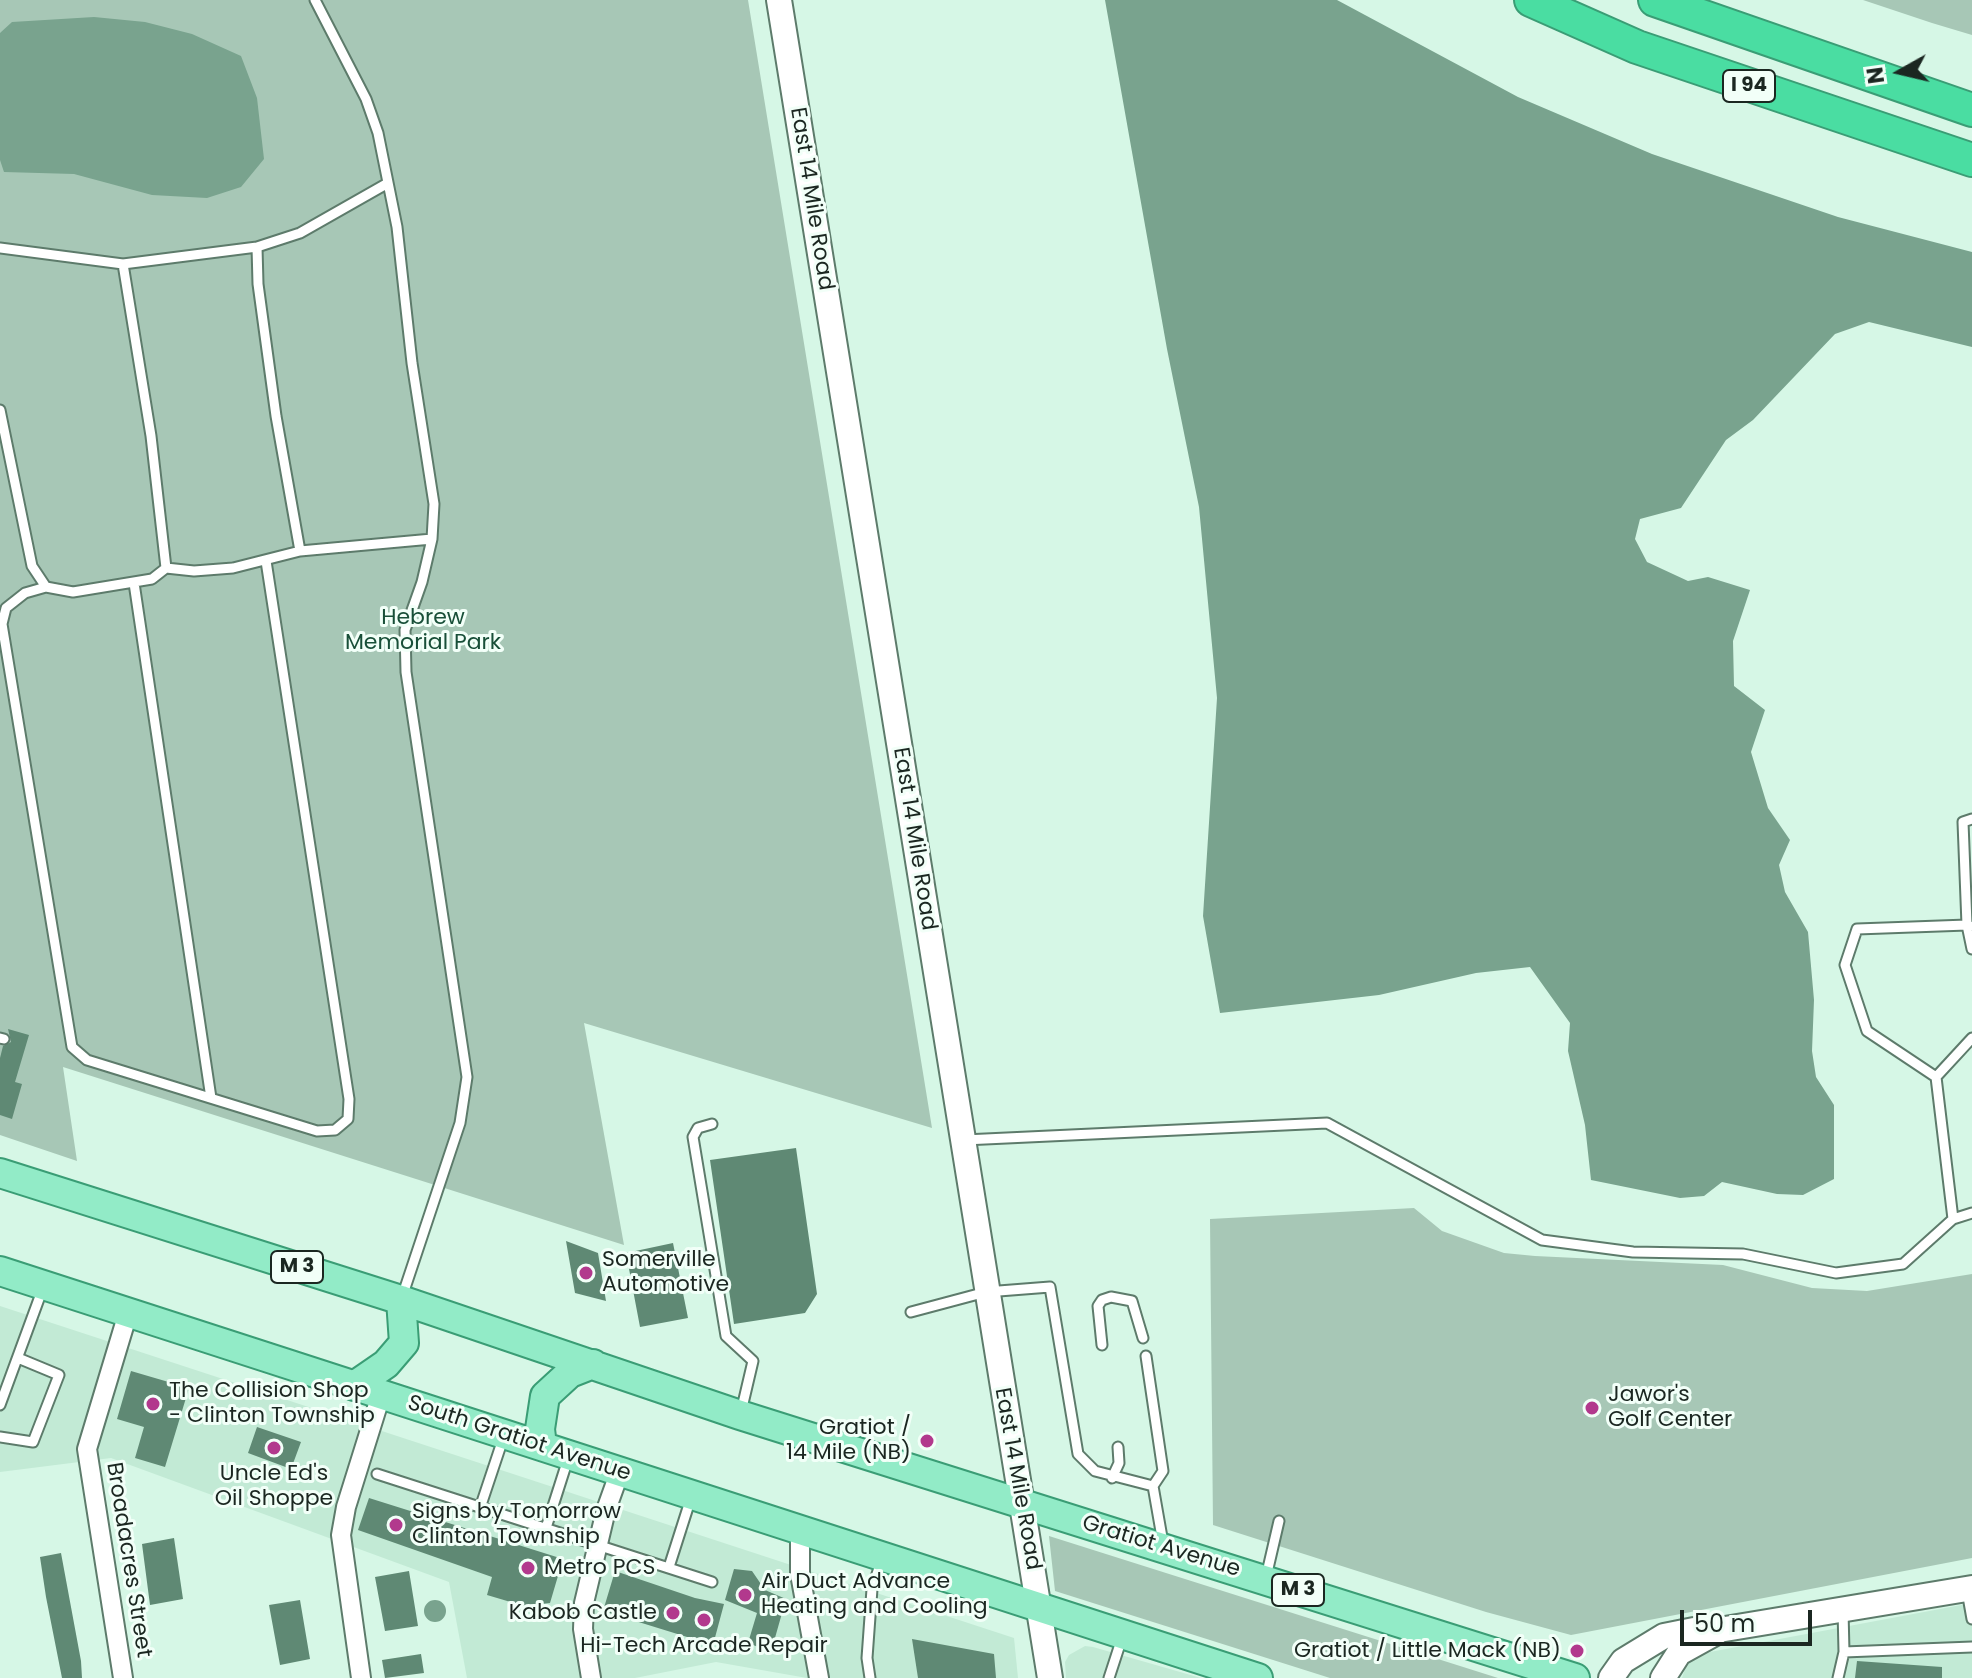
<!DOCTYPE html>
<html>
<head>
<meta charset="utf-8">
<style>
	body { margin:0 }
	#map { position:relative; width:1972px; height:1678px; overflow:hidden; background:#d6f7e6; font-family:Poppins,sans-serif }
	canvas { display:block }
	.north { position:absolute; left:1860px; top:32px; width:80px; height:80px; -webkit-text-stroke:6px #f2fff8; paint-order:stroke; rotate:262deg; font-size:22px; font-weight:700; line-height:32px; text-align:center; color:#1b2721 }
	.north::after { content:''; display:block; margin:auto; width:28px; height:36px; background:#1b2721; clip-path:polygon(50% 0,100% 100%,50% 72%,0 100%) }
	.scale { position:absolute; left:1680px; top:1610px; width:132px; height:36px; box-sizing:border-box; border:4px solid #1b2721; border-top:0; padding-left:10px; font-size:24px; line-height:28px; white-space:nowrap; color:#1b2721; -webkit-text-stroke:6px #f2fff8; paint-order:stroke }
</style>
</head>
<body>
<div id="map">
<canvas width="1972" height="1678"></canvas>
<div class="north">N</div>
<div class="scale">50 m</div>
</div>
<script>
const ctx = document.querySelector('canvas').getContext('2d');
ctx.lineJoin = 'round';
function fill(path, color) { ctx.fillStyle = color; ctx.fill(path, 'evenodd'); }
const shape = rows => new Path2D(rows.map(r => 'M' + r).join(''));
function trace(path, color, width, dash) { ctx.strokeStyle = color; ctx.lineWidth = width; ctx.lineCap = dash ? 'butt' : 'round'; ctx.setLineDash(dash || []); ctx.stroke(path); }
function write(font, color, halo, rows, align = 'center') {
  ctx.font = font + ' Poppins,sans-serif'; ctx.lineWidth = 6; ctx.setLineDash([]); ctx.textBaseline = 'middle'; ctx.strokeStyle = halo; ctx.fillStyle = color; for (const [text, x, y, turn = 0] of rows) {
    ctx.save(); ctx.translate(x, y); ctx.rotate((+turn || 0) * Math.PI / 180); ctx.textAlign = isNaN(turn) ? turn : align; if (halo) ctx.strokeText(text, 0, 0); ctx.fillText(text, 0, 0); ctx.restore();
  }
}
const built = shape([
	[0,1306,1014,1638,1018,1678,807,1678,716,1662,635,1678,467,1678,449,1582,111,1458,0,1472],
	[1972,1603,1972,1678,1682,1678,1687,1663,1710,1652],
	[1085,1646,1093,1647,1201,1678,1066,1678,1065,1662,1069,1655]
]);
const green = shape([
	[0,0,748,0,932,1128,584,1023,624,1245,63,1067,77,1161,0,1135],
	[1863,0,1972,0,1972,35,1932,23],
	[1414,1208,1442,1231,1504,1253,1535,1256,1723,1265,1812,1288,1867,1291,1972,1274,1972,1558,1571,1635,1486,1612,1213,1525,1210,1219],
	[1049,1536,1498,1678,1330,1678,1055,1591]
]);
const water = shape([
	[1105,0,1337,0,1518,97,1652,154,1838,217,1972,252,1972,347,1869,322,1835,334,1753,420,1726,440,1681,508,1640,519,1635,539,1647,562,1688,581,1708,577,1750,590,1733,641,1734,686,1765,710,1751,752,1768,808,1790,840,1779,865,1785,892,1808,932,1814,1000,1812,1051,1816,1077,1834,1105,1834,1179,1803,1195,1777,1194,1722,1182,1704,1196,1680,1198,1591,1180,1585,1125,1568,1051,1570,1023,1530,967,1476,973,1379,995,1220,1013,1203,916,1217,698,1199,507,1167,349],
	[94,17,145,22,192,34,241,56,257,98,264,159,241,187,207,198,152,195,74,174,4,172,0,160,0,33,12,22],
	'424 1611a11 11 0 1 1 22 0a11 11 0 1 1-22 0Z'
]);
const building = shape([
	[8,1029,29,1035,15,1082,22,1084,12,1119,0,1115,0,1058,3,1046,11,1042],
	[796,1148,817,1294,805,1313,734,1324,710,1160],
	[566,1241,598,1253,606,1301,575,1293],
	[673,1243,688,1318,640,1327,626,1253],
	[131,1371,189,1388,165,1467,135,1458,144,1427,117,1419],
	[257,1427,301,1442,291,1469,248,1453],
	[369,1498,563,1559,550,1603,524,1606,487,1595,492,1577,358,1530],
	[174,1538,183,1599,150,1605,142,1544],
	[61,1553,81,1661,82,1678,62,1678,46,1597,40,1557],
	[734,1569,752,1571,765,1590,786,1599,771,1652,748,1643,757,1613,725,1600],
	[409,1571,418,1626,385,1631,375,1577],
	[615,1571,695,1598,724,1604,713,1645,603,1611],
	[300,1600,310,1659,280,1665,269,1605],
	[912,1639,994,1654,996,1678,918,1678],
	[421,1654,424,1673,385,1678,382,1660],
	[1857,1661,1942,1667,1942,1678,1855,1678]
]);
const service = shape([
	[315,0,366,99,378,133,397,227,412,363,434,504,432,539,422,582,405,630,406,672,467,1077,460,1123,402,1297],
	[257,247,258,284,276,416,300,551],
	[0,248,123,264,257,247,300,233,388,183],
	[123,264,151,436,166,568],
	[0,410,32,566,46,587,73,592,152,579,166,568,194,571,233,568,300,551,432,539],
	[134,583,211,1098],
	[46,587,25,593,6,608,2,624,72,1047,87,1060,317,1131,335,1130,348,1119,349,1099,266,561],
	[1970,926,1967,925,1963,822,1972,819],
	[0,1038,4,1039],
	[1936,1077,1972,1038],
	[712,1124,698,1128,693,1137,726,1336,753,1361,741,1412],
	[964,1140,1327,1123,1542,1240,1633,1252,1743,1254,1836,1273,1903,1264,1953,1219,1936,1077,1867,1031,1845,965,1857,929,1967,925,1972,949],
	[1953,1219,1972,1213],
	[911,1312,986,1292,1050,1287,1078,1454,1095,1471,1153,1486,1163,1543],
	[1102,1345,1098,1306,1102,1300,1111,1297,1132,1301,1143,1338],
	[1146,1356,1163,1471,1153,1486],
	[0,1405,43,1288],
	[0,1437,33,1442,59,1375,18,1358],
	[377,1474,712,1582],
	[1112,1478,1119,1463,1118,1447],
	[480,1508,503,1439],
	[546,1528,568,1459],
	[669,1567,691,1498],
	[1266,1577,1279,1521],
	[1967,1591,1972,1619],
	[1844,1652,1972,1647],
	[870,1678,867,1658,872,1589,882,1559],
	[1109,1678,1122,1638],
	[1838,1678,1844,1652,1843,1610]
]);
const minor = shape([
	[800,1529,800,1574,819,1678],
	[123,1678,87,1449,128,1313],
	[361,1678,341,1535,346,1507,381,1395],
	[591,1678,583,1629,584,1603,606,1510,620,1471]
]);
const secondary = shape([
	[779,0,1050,1678],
	[1611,1678,1623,1661,1664,1636,1694,1630,1719,1630,1972,1588],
	[1663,1678,1679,1653,1717,1632]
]);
const primary = shape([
	[0,1173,401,1300,740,1415,1575,1678],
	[0,1271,1258,1678],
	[354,1386,386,1364,404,1343,401,1300],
	[542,1446,540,1429,545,1396,570,1373,593,1364]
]);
const motorway = shape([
	[1531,0,1637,47,1972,160],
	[1655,0,1972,110]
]);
const markers = [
	[586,1273,8,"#b2398d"],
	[153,1404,8,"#b2398d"],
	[1592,1408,8,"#b2398d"],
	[927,1441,8,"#b2398d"],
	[274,1448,8,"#b2398d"],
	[396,1525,8,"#b2398d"],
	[528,1568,8,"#b2398d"],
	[745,1595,8,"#b2398d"],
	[673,1613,8,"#b2398d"],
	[704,1620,8,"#b2398d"],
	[1577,1651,8,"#b2398d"]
];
const shields = [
	[1749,86,52],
	[297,1267,52],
	[1298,1590,52]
];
const shieldNames = [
	["I 94",1749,86],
	["M 3",297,1267],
	["M 3",1298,1590]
];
const streetNames = [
	["East 14 Mile Road",811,199,81],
	["East 14 Mile Road",914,839,81],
	["South Gratiot Avenue",519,1439,18],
	["East 14 Mile Road",1017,1479,80],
	["Gratiot Avenue",1161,1547,17],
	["Broadacres Street",128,1560,81]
];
const parkNames = [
	["Hebrew",423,618],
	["Memorial Park",423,643]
];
const poiNames = [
	["Somerville",602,1260],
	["Automotive",602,1285],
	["The Collision Shop",169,1391],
	["- Clinton Township",169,1416],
	["Jawor's",1608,1395],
	["Golf Center",1608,1420],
	["Gratiot /",911,1428,"right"],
	["14 Mile (NB)",911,1453,"right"],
	["Uncle Ed's",274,1474,"center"],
	["Oil Shoppe",274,1499,"center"],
	["Signs by Tomorrow",412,1512],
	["Clinton Township",412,1537],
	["Metro PCS",544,1568],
	["Air Duct Advance",761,1582],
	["Heating and Cooling",761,1607],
	["Kabob Castle",657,1613,"right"],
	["Hi-Tech Arcade Repair",704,1646,"center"],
	["Gratiot / Little Mack (NB)",1561,1651,"right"]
];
fill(built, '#c2ead5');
fill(green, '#a7c7b6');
fill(water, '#79a38e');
fill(building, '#5f8974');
trace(service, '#5d7b6b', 13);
trace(minor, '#5d7b6b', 22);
trace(secondary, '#5d7b6b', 28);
trace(primary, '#3a9d75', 32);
trace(motorway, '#3a9d75', 36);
trace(service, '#fff', 9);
trace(minor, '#fff', 18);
trace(secondary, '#fff', 24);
trace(primary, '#92ebc7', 28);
trace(motorway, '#4adda2', 32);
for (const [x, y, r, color] of markers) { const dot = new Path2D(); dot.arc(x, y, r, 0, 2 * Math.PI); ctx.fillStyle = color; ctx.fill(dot); trace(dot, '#f2fff8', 3); }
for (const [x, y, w] of shields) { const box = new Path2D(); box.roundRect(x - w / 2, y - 16, w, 32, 6); ctx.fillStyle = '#f2fff8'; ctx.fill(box); trace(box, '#1b2721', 2); }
write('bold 20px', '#1b2721', null, shieldNames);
write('22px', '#1b2721', '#f2fff8', streetNames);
write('22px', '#184f38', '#f2fff8', parkNames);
write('22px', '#1b2721', '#f2fff8', poiNames, 'left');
</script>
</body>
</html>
